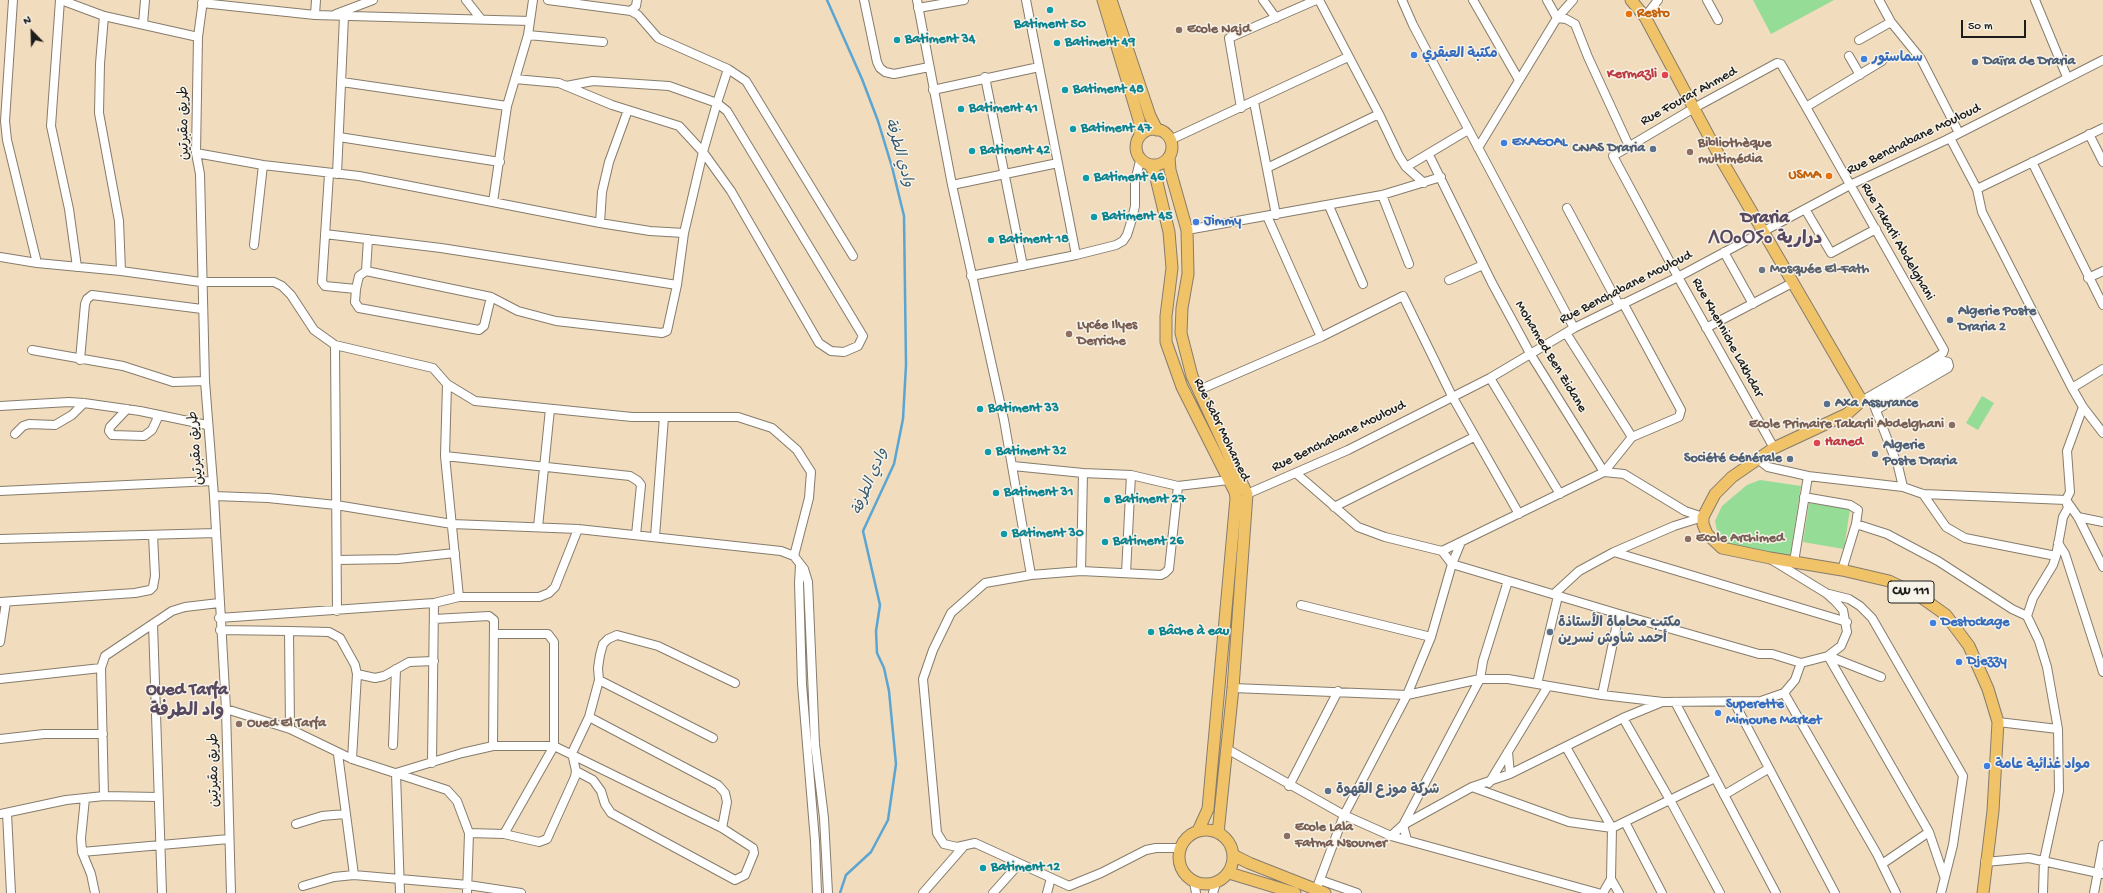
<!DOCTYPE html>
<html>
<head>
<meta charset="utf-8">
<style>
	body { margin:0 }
	#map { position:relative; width:2103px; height:893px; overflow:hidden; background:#f1dcbd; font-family:"Gochi Hand",sans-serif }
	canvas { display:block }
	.north { position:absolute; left:12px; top:12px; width:40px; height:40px; -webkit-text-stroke:3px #f7f3e8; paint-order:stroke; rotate:337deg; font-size:11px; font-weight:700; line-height:16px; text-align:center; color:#1c1c1c }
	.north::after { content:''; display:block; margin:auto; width:14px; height:18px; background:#1c1c1c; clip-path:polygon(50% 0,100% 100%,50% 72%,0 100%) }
	.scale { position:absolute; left:1961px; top:20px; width:65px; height:18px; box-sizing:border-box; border:2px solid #1c1c1c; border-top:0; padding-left:5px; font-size:12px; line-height:14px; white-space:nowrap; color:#1c1c1c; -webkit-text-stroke:3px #f7f3e8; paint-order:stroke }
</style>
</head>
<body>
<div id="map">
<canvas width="2103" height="893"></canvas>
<div class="north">N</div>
<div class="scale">50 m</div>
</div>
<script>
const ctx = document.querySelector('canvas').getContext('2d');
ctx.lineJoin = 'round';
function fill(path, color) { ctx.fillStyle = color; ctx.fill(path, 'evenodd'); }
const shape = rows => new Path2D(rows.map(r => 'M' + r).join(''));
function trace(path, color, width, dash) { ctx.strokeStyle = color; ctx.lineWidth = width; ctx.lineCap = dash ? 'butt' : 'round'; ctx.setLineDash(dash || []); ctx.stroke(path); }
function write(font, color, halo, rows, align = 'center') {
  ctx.font = font + ' "Gochi Hand","Playpen Sans Arabic","Noto Sans Tifinagh",sans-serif'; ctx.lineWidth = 3; ctx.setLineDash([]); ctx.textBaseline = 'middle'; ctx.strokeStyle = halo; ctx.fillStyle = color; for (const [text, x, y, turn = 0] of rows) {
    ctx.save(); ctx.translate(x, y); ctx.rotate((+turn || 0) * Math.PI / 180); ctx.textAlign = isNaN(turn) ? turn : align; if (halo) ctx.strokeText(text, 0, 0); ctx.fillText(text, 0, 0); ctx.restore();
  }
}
const green = shape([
	[1753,0,1834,0,1771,34],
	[1982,396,1994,403,1978,430,1966,423],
	[1760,480,1801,486,1790,557,1733,547,1718,536,1715,521,1722,506,1747,485],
	[1809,503,1850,509,1844,549,1803,542]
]);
const stream = shape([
	[827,0,862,79,878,121,892,167,904,216,906,365,903,419,894,464,863,531,880,605,876,631,877,653,884,668,889,691,896,764,888,820,871,852,846,875,840,893]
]);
const minor = shape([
	[13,0,5,121,7,140,37,263],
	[60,0,51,126,69,209,77,267],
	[61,0,104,16,198,37],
	[203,0,198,37,196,153,200,174,205,381,214,496,226,709,231,893],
	[466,0,481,19],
	[548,0,631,11,638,15,658,38,728,69,746,81,853,256],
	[864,0,877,62,880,68,885,72,894,74,929,67],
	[917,0,952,185,1004,420,1031,575],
	[1026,0,1076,255],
	[1263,0,1276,18],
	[1319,0,1379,114,1399,156,1406,167,1424,183],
	[1402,0,1413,25,1574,328],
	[1473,0,1519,80],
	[1547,0,1557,18],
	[1707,0,1718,20],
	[1879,0,1891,22,1921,59,1959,133],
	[2035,0,2067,77],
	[202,3,315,15,530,21],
	[918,8,964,0],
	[631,11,636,6,637,0],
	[336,14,373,0],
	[315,15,316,0],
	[104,16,100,64,99,113,119,221,121,271],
	[1645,17,1658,0],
	[1557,18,1566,19,1575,24,1588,57,1629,146],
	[143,24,145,0],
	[528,35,603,42],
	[1859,40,1891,22],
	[1849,56,1860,75],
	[985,77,1023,266],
	[342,82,507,106],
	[566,86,593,81,669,86,717,103,727,111,863,336,858,346,844,352,831,351,819,343,731,191,703,152,717,103,728,69],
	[933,90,1039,67],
	[1254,102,1276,215],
	[1806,107,1882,61],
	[1241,108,1229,38,1316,0],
	[2089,134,2103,162],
	[339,137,500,162],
	[1950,138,1977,189,1982,212,2072,388,2083,407,2103,433],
	[1170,140,1348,57],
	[1478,148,1557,18,1573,0],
	[196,153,263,165,359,176,600,223,650,231,684,233],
	[1429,155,1492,283,1531,355,1604,472,1624,474,1685,511,1703,517],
	[2032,162,2103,305],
	[1406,167,1468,130],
	[1267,168,1379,114],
	[329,174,322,282,325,286,356,289],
	[337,174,344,16],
	[952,185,1058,163],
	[1977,189,2103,128],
	[1382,195,1409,264],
	[493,202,507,106,528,35,533,0],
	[1329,206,1363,284],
	[1567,208,1619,305],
	[1805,209,1831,253,1876,229],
	[1267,216,1321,337],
	[600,223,602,192,609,162,628,110],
	[1187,230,1382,195,1441,177],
	[325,234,441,248,677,285],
	[368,239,366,271,359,276,356,289,355,302,359,308,479,330,484,326,491,297],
	[254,245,263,165],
	[1724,252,1753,304],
	[0,257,37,263,121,271,201,282,274,282,282,286,291,295,314,330,335,345,433,368,447,384,475,401,632,417,738,417,772,428,797,450,811,472,809,498,794,556],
	[366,271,491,297,518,311,556,321,662,333,667,331,677,285,684,233,703,152,679,126,612,105,559,83,515,79],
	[971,276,1076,255,1116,245,1123,241,1127,235,1132,219,1135,206,1135,181,1140,161],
	[2088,278,2103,271],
	[1449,280,1483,265],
	[1706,328,1794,282],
	[1566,333,1632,437],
	[335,345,337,611],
	[32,350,123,366,173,382,205,381],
	[80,360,85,304,87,299,92,295,202,309],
	[1490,378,1560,494],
	[2072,388,2103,369],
	[1199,390,1321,337,1403,296,1452,396,1519,514],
	[1865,399,1873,403,1898,466,1903,487],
	[1873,403,1925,372,1926,369],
	[0,406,69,402,84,403,140,411,207,425],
	[127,409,110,427,109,431,112,435,144,436,152,430,159,415],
	[1876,410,1948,368,1949,366,1948,362,1944,361,1925,372],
	[15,434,23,426,29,424,55,425,72,415,84,403],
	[1774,448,1678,277,1613,156,1694,108,1777,63,1781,64,1806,107,1944,350,1943,353,1929,362,1877,392,1865,399,1860,398],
	[445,456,630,476,638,481,641,485,636,535],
	[1759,460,1768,467,1808,476,1903,487,1923,494,2066,500,2078,517,2103,567],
	[1013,466,1083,473,1131,475,1178,486,1229,480],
	[1297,474,1358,527,1385,537,1442,551,1452,564,1619,614,1759,654,1772,654,1801,663],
	[1178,486,1169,569,1165,573,1161,575,1081,571,1031,575,985,583,951,613,933,650,923,679,937,833,944,844,957,847,975,843,1069,886,1101,873,1146,850,1156,848,1180,848],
	[0,491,212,481],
	[1247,494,1348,450,1490,378,1574,328,1678,277,1850,185,1946,140,2103,60],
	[1923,494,1946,527,1965,538,2056,556],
	[214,496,268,498,336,505,452,524,578,529,781,551,794,556,804,569,808,582,815,744,824,818,828,893],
	[1804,497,1850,505,1858,510,1856,524,1842,570],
	[1334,507,1474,437],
	[2078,517,2103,522],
	[1856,524,1887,534,1938,561,2012,609,2027,616],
	[538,527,550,409],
	[655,537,664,417],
	[0,539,216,533],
	[2058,543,2065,554,2103,672],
	[1442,551,1604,472,1632,437,1679,417,1681,410,1623,303],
	[1614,552,1847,622],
	[337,560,398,559,455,553],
	[1794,562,1808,476],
	[800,565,799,583,802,684,815,841,817,893],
	[1081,571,1083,473],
	[1126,573,1131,475],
	[1554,594,1579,571,1614,552,1674,526,1703,517],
	[1829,594,1849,599,1860,606,1872,618,1963,776,1953,845,1941,893],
	[459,597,539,597,549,593,555,587,578,529],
	[0,602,135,593,150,590,153,587,155,576,153,535],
	[1301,605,1431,637],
	[219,618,434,603,459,597,445,456,447,384],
	[434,619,489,616,494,620,493,746],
	[153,624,162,893],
	[220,630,289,631],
	[495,634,548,634,554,642,554,746,504,834],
	[0,642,6,602],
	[1828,656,1929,832,1944,876],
	[1828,656,1881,677],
	[357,674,375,678,384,676,409,662,434,661],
	[0,679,101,668],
	[599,680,713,738],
	[1537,684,1558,596],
	[1233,688,1407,695,1480,679,1508,679,1602,695,1663,702,1761,701,1784,693,1795,680,1801,663,1828,656,1841,646,1847,632,1843,610,1835,601,1826,593,1772,560],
	[1784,693,1877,854,1896,893],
	[1602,695,1619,614],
	[1675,702,1776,893],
	[1734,702,1835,893],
	[226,709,290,729,352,759,447,790,457,801,469,833,467,893],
	[589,717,718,785,725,793,727,802,722,828],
	[1623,718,1670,800,1720,893],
	[1998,722,2058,729],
	[290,729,289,631,329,632,340,638,355,665,357,674,352,759],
	[0,739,44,734,103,734],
	[393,745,396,669],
	[1566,747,1612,828,1611,879,1603,893],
	[1227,749,1344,815,1391,836,1598,893],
	[1508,752,1510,774],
	[338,754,354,875,468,885,521,893],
	[432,763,434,603],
	[1489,783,1548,686],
	[1289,786,1338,691],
	[1472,787,1569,822,1612,828,1715,778],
	[1724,795,1768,769],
	[104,796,101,668,105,656,172,611,185,607,219,603],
	[85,798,81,838,82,852,91,874,95,893],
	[7,813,11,893],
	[0,814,66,800,104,796,158,797],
	[1625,822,1662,893],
	[296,824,322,816,345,814],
	[469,833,504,834,539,842,547,839,575,777,576,771,572,753,589,717,599,680,598,668,600,655,603,644,608,639,617,635,658,646,735,683],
	[1391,836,1403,825,1472,787,1510,774,1623,718,1662,702],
	[1407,840,1403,825,1480,679,1483,661,1508,581],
	[82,852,229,839],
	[1985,862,2029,858,2103,874],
	[1882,864,1929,832],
	[1611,879,1619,893],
	[1320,880,1357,893],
	[1194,882,1196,893],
	[303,886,334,877,354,875],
	[1316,890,1344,815,1407,695,1431,637,1452,564,1461,542],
	[400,893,396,773,462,753,493,746,554,746,722,828,753,848,754,853,745,875,735,880,611,813,605,804,601,791,593,780,576,771],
	[923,893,964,846],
	[993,893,1019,864],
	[1047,893,1051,878],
	[1213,893,1216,883],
	[2043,893,2044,860,2059,791,2058,729,2047,667,2039,641,2027,616,2033,598,2053,565,2056,556,2063,517,2068,508,2066,500,2070,492,2067,451,2083,407],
	[2094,893,2103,845]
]);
const major = shape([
	[1103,0,1139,120,1140,136],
	[1111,0,1150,116,1157,130],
	[1631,0,1645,17,1721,159,1860,398,1857,405,1847,414,1774,448,1732,477,1715,494,1703,517,1703,524,1707,534,1722,548,1770,558,1842,570,1889,581,1918,595,1946,615,1969,646,1988,689,1998,722,1993,811,1983,893],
	'1136 147a18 18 0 1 1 36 0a18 18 0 1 1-36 0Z',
	[1169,157,1170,170,1187,230,1188,274,1182,308,1181,333,1192,376,1247,494,1233,688,1218,833],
	[1150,165,1155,174,1169,232,1172,268,1166,316,1166,342,1182,387,1235,492,1236,498,1208,809,1198,831],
	'1179 857a27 27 0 1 1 54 0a27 27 0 1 1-54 0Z',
	[1233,855,1249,863,1325,893],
	[1229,873,1295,893]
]);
const markers = [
	[1050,10,4,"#0f9aa8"],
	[1629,14,4,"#e8710a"],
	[1179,30,4,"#8d6e63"],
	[897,40,4,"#0f9aa8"],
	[1057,43,4,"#0f9aa8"],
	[1414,55,4,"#3f7fe0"],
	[1864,59,4,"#3f7fe0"],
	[1975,62,4,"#5c6f8a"],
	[1665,75,4,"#e0444e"],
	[1065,90,4,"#0f9aa8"],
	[961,109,4,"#0f9aa8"],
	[1073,129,4,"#0f9aa8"],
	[1504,143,4,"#3f7fe0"],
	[1653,149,4,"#5c6f8a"],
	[972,151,4,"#0f9aa8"],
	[1690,152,4,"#8d6e63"],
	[1829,176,4,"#e8710a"],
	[1086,178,4,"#0f9aa8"],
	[1094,217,4,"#0f9aa8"],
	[1196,222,4,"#3f7fe0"],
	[991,240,4,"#0f9aa8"],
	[1762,270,4,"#6b7280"],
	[1950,320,4,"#5c6f8a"],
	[1069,334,4,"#8d6e63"],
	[1827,404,4,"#5c6f8a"],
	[980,409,4,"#0f9aa8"],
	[1952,425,4,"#8d6e63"],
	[1817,443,4,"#e0444e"],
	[988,452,4,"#0f9aa8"],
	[1875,454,4,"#5c6f8a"],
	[1790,459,4,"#5c6f8a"],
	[996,493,4,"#0f9aa8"],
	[1107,500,4,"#0f9aa8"],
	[1004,534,4,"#0f9aa8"],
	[1688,539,4,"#8d6e63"],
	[1105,542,4,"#0f9aa8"],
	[1933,623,4,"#3f7fe0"],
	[1151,632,4,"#0f9aa8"],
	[1550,632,4,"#5c6f8a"],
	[1959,662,4,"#3f7fe0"],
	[1718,713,4,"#3f7fe0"],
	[239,724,4,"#8d6e63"],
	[1987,766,4,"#3f7fe0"],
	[1328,791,4,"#5c6f8a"],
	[1287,836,4,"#8d6e63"],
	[983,868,4,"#0f9aa8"]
];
const shields = [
	[1911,592,46]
];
const shieldNames = [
	["CW 111",1911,592]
];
const foodNames = [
	["Resto",1637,14],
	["USMA",1821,176,"right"]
];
const cultureNames = [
	["Batiment 50",1050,25,"center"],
	["Batiment 34",905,40],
	["Batiment 49",1065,43],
	["Batiment 48",1073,90],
	["Batiment 41",969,109],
	["Batiment 47",1081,129],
	["Batiment 42",980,151],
	["Batiment 46",1094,178],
	["Batiment 45",1102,217],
	["Batiment 18",999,240],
	["Batiment 33",988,409],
	["Batiment 32",996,452],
	["Batiment 31",1004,493],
	["Batiment 27",1115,500],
	["Batiment 30",1012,534],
	["Batiment 26",1113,542],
	["Bâche à eau",1159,632],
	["Batiment 12",991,868]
];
const educationNames = [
	["Ecole Najd",1187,30],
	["Bibliothèque",1698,144],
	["multimédia",1698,160],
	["Lycée Ilyes",1077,326],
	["Derriche",1077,342],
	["Ecole Primaire Takarli Abdelghani",1944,425,"right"],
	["Ecole Archimed",1696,539],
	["Oued El Tarfa",247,724],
	["Ecole Lala",1295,828],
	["Fatma Nsoumer",1295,844]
];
const shopNames = [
	["مكتبة العبقري",1422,55],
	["سماستور",1872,59],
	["EXAGOAL",1512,143],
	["Jimmy",1204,222],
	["Destockage",1941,623],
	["Djezzy",1967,662],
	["Superette",1726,705],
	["Mimoune Market",1726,721],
	["مواد غذائية عامة",1995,766]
];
const serviceNames = [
	["Daïra de Draria",1983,62],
	["CNAS Draria",1645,149,"right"],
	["Algerie Poste",1958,312],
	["Draria 2",1958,328],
	["Axa Assurance",1835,404],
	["Algerie",1883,446],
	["Poste Draria",1883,462],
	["Société Générale",1782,459,"right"],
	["مكتب محاماة الأستاذة",1558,624],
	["أحمد شاوش نسرين",1558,640],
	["شركة موزع القهوة",1336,791]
];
const healthNames = [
	["Kermazli",1657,75],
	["Haned",1825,443,"left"]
];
const streetNames = [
	["Rue Fourar Ahmed",1689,97,-29],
	["طريق مقبرتين",185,123,-91],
	["Rue Benchabane Mouloud",1914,140,-26],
	["Rue Takarli Abdelghani",1897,242,60],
	["Rue Benchabane Mouloud",1626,288,-27],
	["Rue Khenniche Lakhdar",1727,338,61],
	["Mohamed Ben Zidane",1550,357,59],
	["Rue Sabr Mohamed",1221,430,64],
	["Rue Benchabane Mouloud",1339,437,-26],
	["طريق مقبرتين",197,448,-95],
	["طريق مقبرتين",215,770,-91]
];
const worshipNames = [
	["Mosquée El-Fath",1770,270]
];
const waterNames = [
	["وادي الطرفة",898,153,74],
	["وادي الطرفة",871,482,-68]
];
const districtNames = [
	["Draria",1765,219],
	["ⴷⵔⴰⵔⵢⴰ درارية",1765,240],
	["Oued Tarfa",187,691],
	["واد الطرفة",187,712]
];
fill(green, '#95dc96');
trace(stream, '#5ba5d2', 2.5);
trace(minor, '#867c6c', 10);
trace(major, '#867c6c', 13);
trace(minor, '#fff', 8);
trace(major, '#f1c369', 11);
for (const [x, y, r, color] of markers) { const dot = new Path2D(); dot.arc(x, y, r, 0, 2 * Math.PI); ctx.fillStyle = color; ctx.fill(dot); trace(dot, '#f7f3e8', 1.5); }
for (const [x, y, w] of shields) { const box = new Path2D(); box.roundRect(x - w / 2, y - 11, w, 22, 3); ctx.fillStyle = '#f7f3e8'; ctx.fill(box); trace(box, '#1c1c1c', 1); }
write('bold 13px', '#1c1c1c', null, shieldNames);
write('bold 14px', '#c56008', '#f7f3e8', foodNames, 'left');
write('bold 14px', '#0d838f', '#f7f3e8', cultureNames, 'left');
write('bold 14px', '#785e54', '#f7f3e8', educationNames, 'left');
write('bold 14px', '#366cbe', '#f7f3e8', shopNames, 'left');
write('bold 14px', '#4e5e75', '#f7f3e8', serviceNames, 'left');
write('bold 14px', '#be3a42', '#f7f3e8', healthNames, 'right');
write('14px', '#1c1c1c', '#f7f3e8', streetNames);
write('bold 14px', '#5b616d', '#f7f3e8', worshipNames, 'left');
write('italic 15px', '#385a6e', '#f7f3e8', waterNames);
write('bold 18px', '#584961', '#f7f3e8', districtNames);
</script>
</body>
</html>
